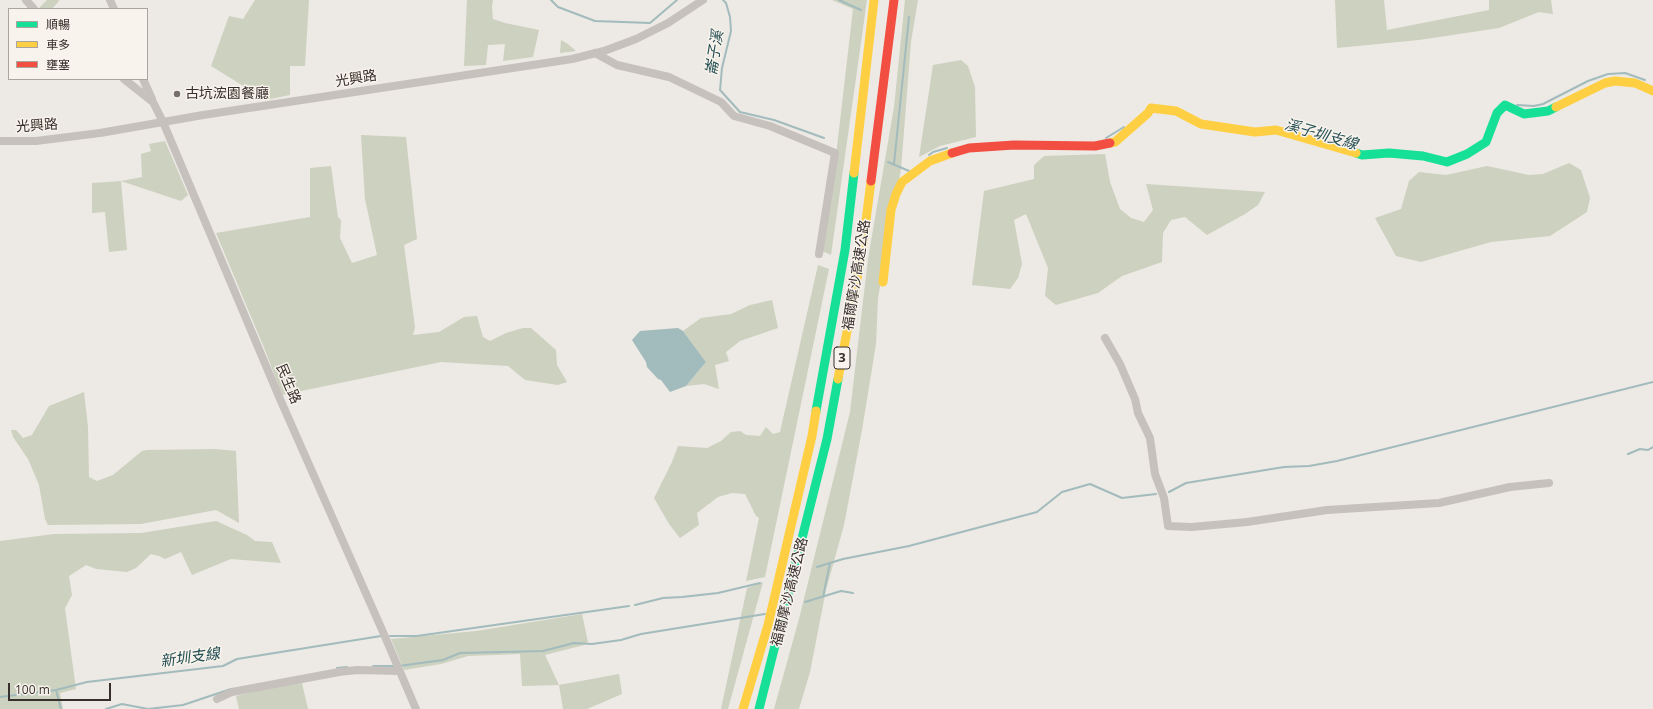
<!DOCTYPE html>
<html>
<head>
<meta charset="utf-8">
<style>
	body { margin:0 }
	#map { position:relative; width:1653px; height:709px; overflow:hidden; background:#ede9e4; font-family:"Open Sans","Noto Sans TC",sans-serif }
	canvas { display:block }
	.legend { position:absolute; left:8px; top:8px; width:140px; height:72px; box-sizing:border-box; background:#f8f3ec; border:1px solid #aba59f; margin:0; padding:5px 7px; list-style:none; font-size:12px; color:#372f2b }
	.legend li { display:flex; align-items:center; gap:8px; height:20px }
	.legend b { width:20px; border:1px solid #aba59f }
	.scale { position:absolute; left:8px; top:683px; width:103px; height:18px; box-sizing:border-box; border:2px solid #372f2b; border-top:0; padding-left:5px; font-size:12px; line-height:14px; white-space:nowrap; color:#372f2b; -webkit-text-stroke:3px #f8f3ec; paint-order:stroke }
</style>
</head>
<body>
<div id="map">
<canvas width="1653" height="709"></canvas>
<ul class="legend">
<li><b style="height:5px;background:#16e098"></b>順暢</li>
<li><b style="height:5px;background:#ffcf43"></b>車多</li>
<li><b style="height:5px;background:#f24e42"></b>壅塞</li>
</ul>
<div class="scale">100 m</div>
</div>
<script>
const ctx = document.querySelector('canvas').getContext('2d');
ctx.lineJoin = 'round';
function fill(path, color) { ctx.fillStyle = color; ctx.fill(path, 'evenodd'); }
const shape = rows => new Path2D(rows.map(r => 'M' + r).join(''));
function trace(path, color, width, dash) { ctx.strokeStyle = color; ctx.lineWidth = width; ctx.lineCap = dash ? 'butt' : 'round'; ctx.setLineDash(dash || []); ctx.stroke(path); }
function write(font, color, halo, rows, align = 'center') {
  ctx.font = font + ' "Open Sans","Noto Sans TC",sans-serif'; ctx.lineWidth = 3; ctx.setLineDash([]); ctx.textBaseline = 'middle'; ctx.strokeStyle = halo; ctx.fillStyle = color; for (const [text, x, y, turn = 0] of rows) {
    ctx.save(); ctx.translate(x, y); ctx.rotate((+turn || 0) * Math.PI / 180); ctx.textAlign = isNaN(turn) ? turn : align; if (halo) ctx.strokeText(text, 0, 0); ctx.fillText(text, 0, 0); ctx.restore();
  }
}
const green = shape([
	[47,0,58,0,59,1,52,9,38,9],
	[255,0,309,0,305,66,290,66,290,95,266,100,211,66,229,16,243,19],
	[467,0,493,0,492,7,493,19,505,23,539,30,533,57,503,61,505,44,488,45,486,65,464,66],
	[832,0,867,0,831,255,822,251,837,147,853,9],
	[905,0,918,0,911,42,901,169,878,298,876,344,862,430,844,525,826,590,810,672,799,709,774,709,799,619,850,412,868,259,894,107],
	[1335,0,1384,0,1387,30,1489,10,1489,0,1551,0,1553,14,1539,12,1499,28,1419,40,1337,48],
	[561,40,568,44,576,51,560,53],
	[961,60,968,66,975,87,976,137,940,146,919,157,933,65],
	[361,135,406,137,417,239,404,245,415,327,413,335,439,332,464,317,477,316,483,337,490,341,506,333,523,328,531,328,556,350,557,365,567,382,558,385,525,380,508,366,441,362,282,395,265,350,216,233,310,217,310,168,331,166,338,217,341,220,340,238,352,263,377,255,365,199],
	[165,141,188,195,181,201,121,181,127,250,109,252,105,212,92,213,92,183,121,181,142,177,141,154,151,151,149,144],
	[1105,154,1110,182,1120,209,1131,218,1144,222,1153,210,1146,184,1265,192,1258,205,1245,214,1207,235,1185,217,1171,220,1163,233,1162,262,1122,276,1098,293,1056,305,1045,296,1048,268,1026,214,1014,220,1022,264,1018,278,1010,289,972,285,984,191,1034,179,1034,165,1044,156],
	[1569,163,1581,170,1590,198,1587,212,1550,236,1491,242,1421,262,1396,256,1375,218,1401,209,1409,181,1419,172,1446,175,1487,166,1529,175,1543,174],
	[818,265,829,269,765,577,746,581,759,518,756,516,745,494,732,493,718,497,697,513,699,525,680,538,669,524,654,498,672,462,678,446,707,448,721,441,731,432,740,431,746,435,760,436,766,427,773,434,780,432],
	[772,300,778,328,740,341,726,352,729,361,715,365,719,389,704,384,686,386,706,362,683,331,701,318,731,314,750,305],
	[84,392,88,427,89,477,97,481,113,475,142,451,147,450,215,449,236,451,239,523,216,510,141,524,48,525,45,519,39,485,28,459,13,437,11,430,16,430,23,438,32,435,49,406],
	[216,521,247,535,255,541,272,542,281,563,231,559,192,575,181,552,165,559,159,556,151,554,136,568,127,572,96,569,86,565,69,576,72,595,65,608,76,689,60,693,63,709,0,709,0,541,54,534,141,533],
	[763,582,728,709,721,709,747,588],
	[582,614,588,642,584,645,545,655,559,685,619,674,622,694,587,709,563,709,559,685,522,686,520,654,468,656,441,664,404,670,391,639,476,631],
	[302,683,308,709,239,709,236,696,264,689]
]);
const water = shape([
	[678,328,683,331,706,362,686,386,670,392,661,380,658,379,647,367,646,362,632,340,640,331]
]);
const stream = shape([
	[551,0,558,7,595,21,650,23,677,0],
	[723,0,726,3,730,17,731,31,722,68,720,90,740,112,774,120,824,138],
	[839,0,861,10],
	[1517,105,1534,106,1543,104,1588,81,1608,74,1625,73,1645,80],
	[1106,138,1124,127],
	[929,155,933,152,947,148],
	[888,162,909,171],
	[894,164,909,17],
	[1628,454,1640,449,1648,450,1653,447],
	[1169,492,1186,483,1284,467,1309,466,1337,461,1653,382],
	[817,567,843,559,909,546,1037,512,1062,492,1090,484,1122,498,1156,494],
	[823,597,830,563],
	[805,602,841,591,853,593],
	[635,605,663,598,682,597,718,593,760,583],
	[390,636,417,636,629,606],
	[373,666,395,666],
	[399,666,443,660,460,653,543,651,574,643,592,644,621,640,641,634,765,614],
	[337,668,347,667],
	[56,690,61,709],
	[0,697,56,690,87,682,223,666,237,659,381,636],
	[106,709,122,704,148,709,183,705,231,689]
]);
const street = shape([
	[26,0,34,9],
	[110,0,114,9],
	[595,53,617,65,669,77,721,102,734,116,770,126,835,153,819,254],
	[124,79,153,102,163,122,280,399,383,632,416,709],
	[143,79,152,99],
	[0,141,36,141,100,133,203,115,572,59,604,51,636,39,668,23,703,0],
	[1105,338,1120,364,1135,399,1138,413,1150,438,1155,474,1164,498,1168,526,1192,527,1247,522,1327,510,1439,503,1510,487,1549,483],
	[217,699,232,692,339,672,357,670,399,671]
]);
const fast = shape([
	[1356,153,1362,155,1389,153,1423,156,1447,162,1467,154,1486,142,1497,113,1505,105,1524,114,1548,111,1556,107],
	[816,411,845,250,854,173],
	[759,709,827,439,838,379]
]);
const slow = shape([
	[1556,107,1605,83,1615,81,1635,83,1653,91],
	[1110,143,1115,142,1148,113,1151,108,1176,111,1201,124,1255,132,1276,130,1356,153],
	[854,173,874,0],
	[883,282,891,210,896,194,902,182,930,161,952,153],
	[838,379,862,252,871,181],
	[743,709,768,625,812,436,816,411]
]);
const jam = shape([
	[952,153,969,148,1014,145,1095,146,1110,143],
	[871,181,894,0]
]);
const markers = [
	[177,94,4,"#77706c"]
];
const shields = [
	[842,358,16]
];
const shieldNames = [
	["3",842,358]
];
const streetNames = [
	["光興路",356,79,-9],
	["光興路",37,126,-4],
	["福爾摩沙高速公路",857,275,-81],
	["民生路",288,384,67],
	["福爾摩沙高速公路",790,592,-76]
];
const poiNames = [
	["古坑浤園餐廳",185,94]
];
const waterNames = [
	["崙子溪",715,53,-81],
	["溪子圳支線",1321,135,16],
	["新圳支線",190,658,-8]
];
fill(green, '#cdd1bf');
fill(water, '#a2bbbc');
trace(stream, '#a2bbbc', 2);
trace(street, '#c6c1bd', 8);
trace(fast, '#16e098', 9);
trace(slow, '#ffcf43', 9);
trace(jam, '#f24e42', 9);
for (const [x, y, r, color] of markers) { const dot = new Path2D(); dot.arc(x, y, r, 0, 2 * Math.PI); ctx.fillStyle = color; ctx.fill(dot); trace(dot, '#f8f3ec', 1.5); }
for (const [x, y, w] of shields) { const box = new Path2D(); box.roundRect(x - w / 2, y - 11, w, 22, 3); ctx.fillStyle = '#f8f3ec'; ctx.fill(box); trace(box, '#372f2b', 1); }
write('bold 13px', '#372f2b', null, shieldNames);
write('14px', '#372f2b', '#f8f3ec', streetNames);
write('14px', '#372f2b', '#f8f3ec', poiNames, 'left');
write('italic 15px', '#244f54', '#f8f3ec', waterNames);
</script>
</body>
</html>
